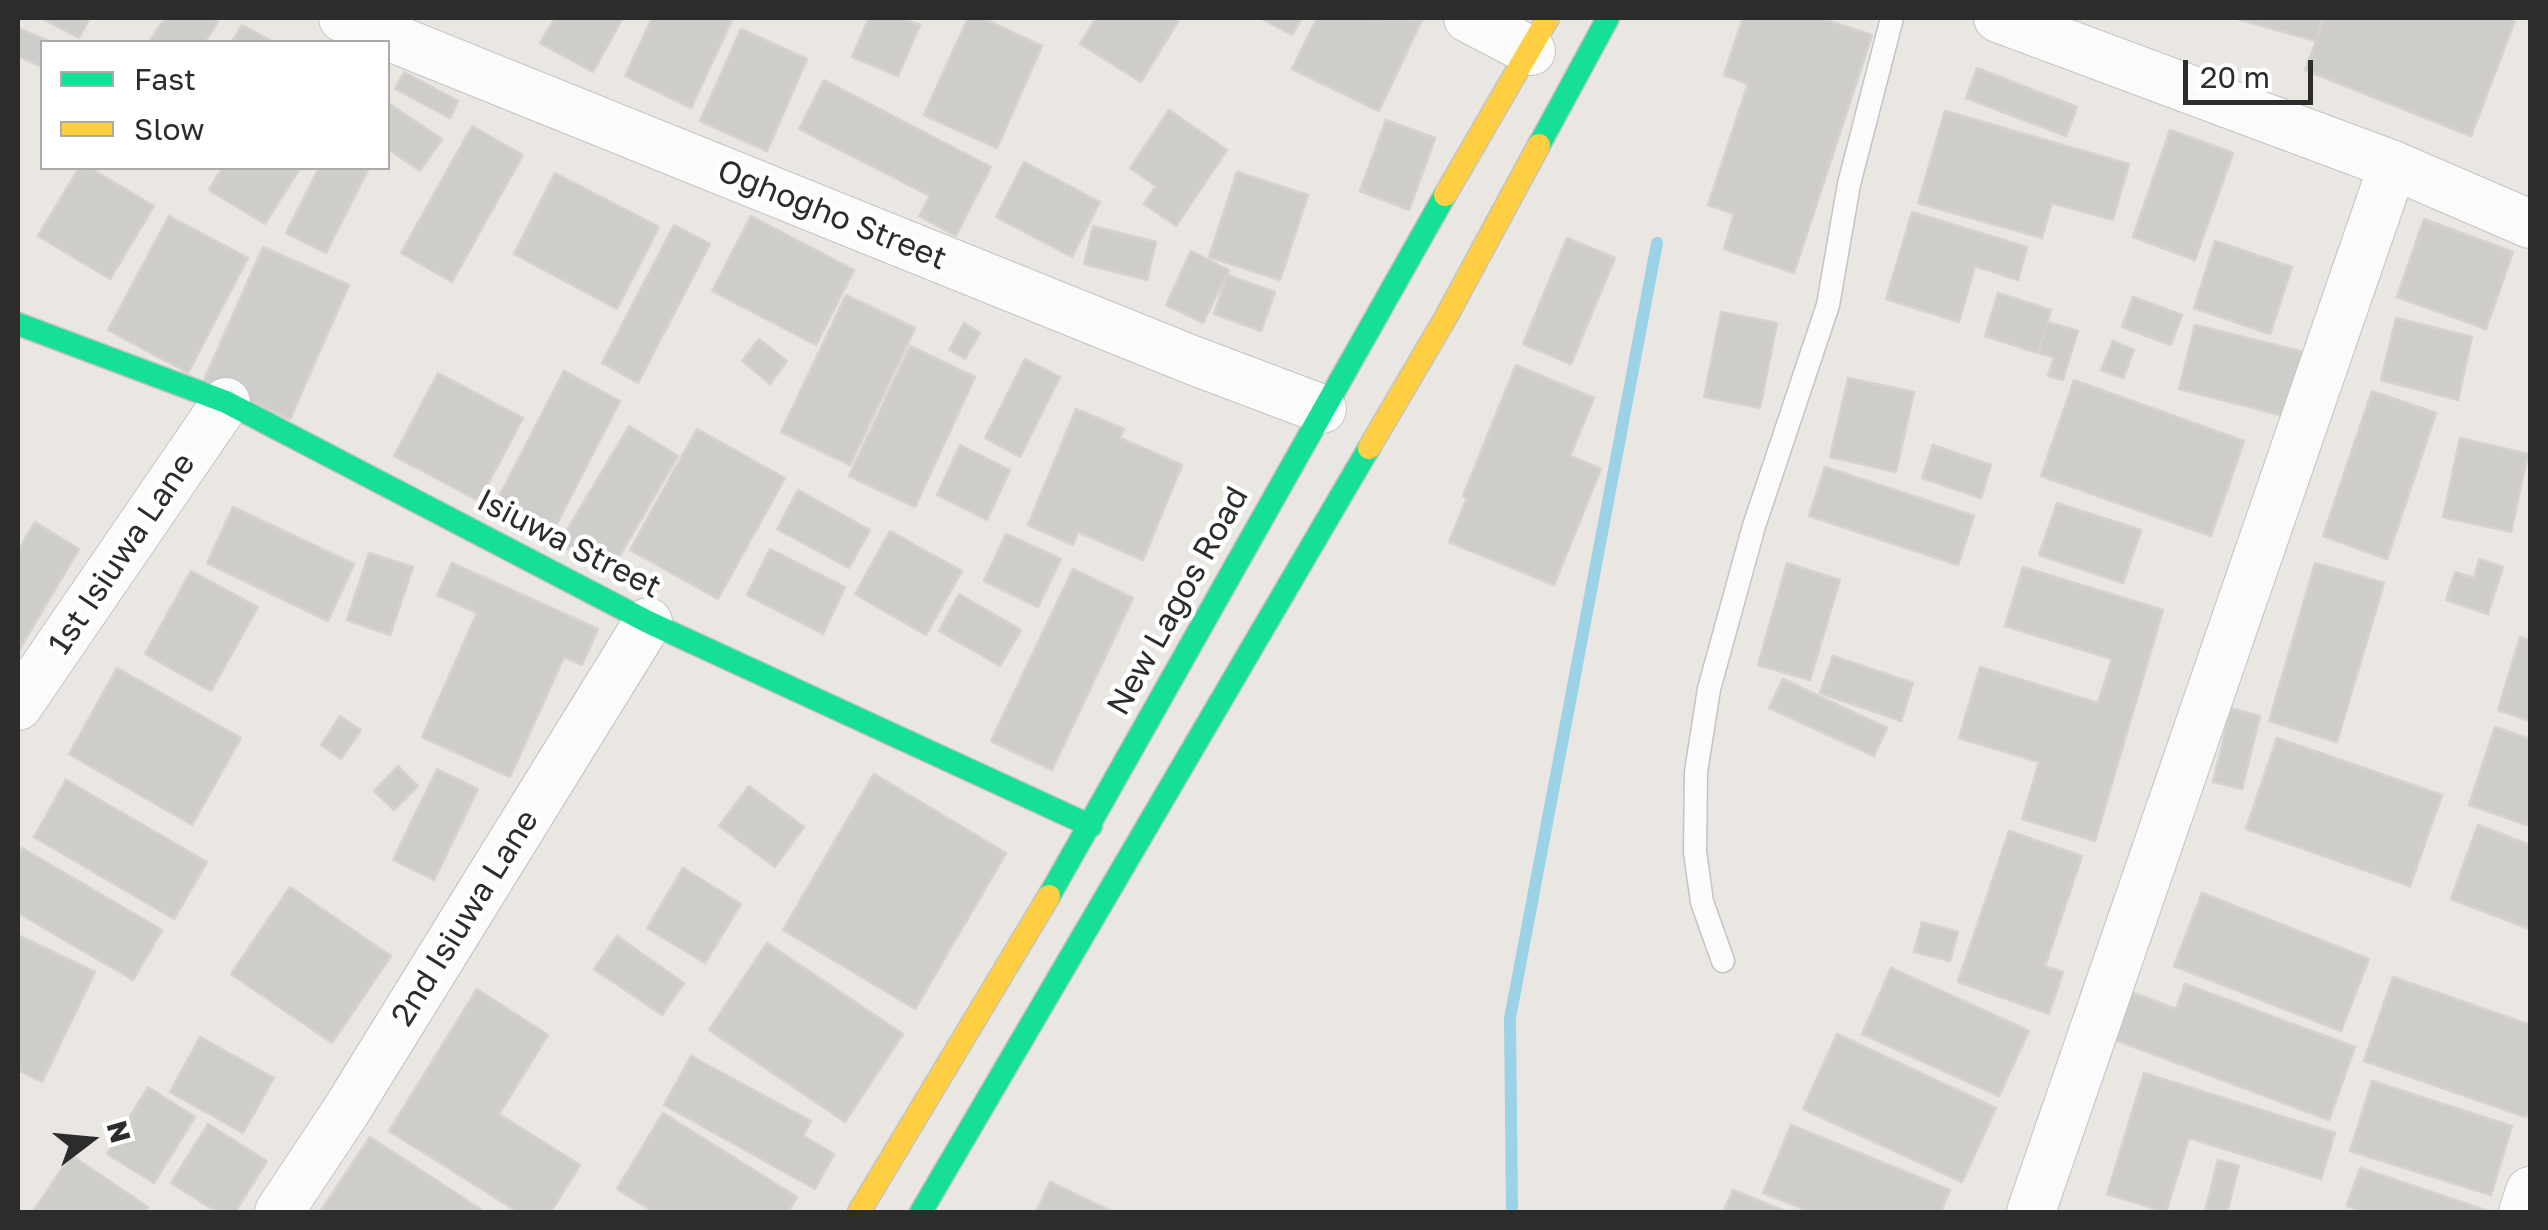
<!DOCTYPE html>
<html>
<head>
<meta charset="utf-8">
<style>
	body { margin:0 }
	#map { position:relative; width:2548px; height:1230px; overflow:hidden; background:#eae7e3; font-family:"Golos Text",sans-serif }
	canvas { display:block }
	.frame { position:absolute; inset:0; border:20px solid #2c2c2c; pointer-events:none }
	.legend { position:absolute; left:40px; top:40px; width:350px; height:130px; box-sizing:border-box; background:#fff; border:2px solid #ababab; margin:0; padding:12px 18px; list-style:none; font-size:30px; color:#2c2c2c }
	.legend li { display:flex; align-items:center; gap:20px; height:50px }
	.legend b { width:50px; border:2px solid #ababab }
	.north { position:absolute; left:40px; top:1090px; width:100px; height:100px; -webkit-text-stroke:8px #fff; paint-order:stroke; rotate:74deg; font-size:28px; font-weight:700; line-height:40px; text-align:center; color:#2c2c2c }
	.north::after { content:''; display:block; margin:auto; width:35px; height:45px; background:#2c2c2c; clip-path:polygon(50% 0,100% 100%,50% 72%,0 100%) }
	.scale { position:absolute; left:2183px; top:60px; width:130px; height:45px; box-sizing:border-box; border:5px solid #2c2c2c; border-top:0; padding-left:12px; font-size:30px; line-height:35px; white-space:nowrap; color:#2c2c2c; -webkit-text-stroke:8px #fff; paint-order:stroke }
</style>
</head>
<body>
<div id="map">
<canvas width="2548" height="1230"></canvas>
<div class="frame"></div>
<ul class="legend">
<li><b style="height:12px;background:#16e098"></b>Fast</li>
<li><b style="height:12px;background:#ffcf43"></b>Slow</li>
</ul>
<div class="north">N</div>
<div class="scale">20 m</div>
</div>
<script>
const ctx = document.querySelector('canvas').getContext('2d');
ctx.lineJoin = 'round';
const shape = rows => new Path2D(rows.map(r => 'M' + r).join(''));
function trace(path, color, width, dash) { ctx.strokeStyle = color; ctx.lineWidth = width; ctx.lineCap = dash ? 'butt' : 'round'; ctx.setLineDash(dash || []); ctx.stroke(path); }
function fill(path, color) { ctx.fillStyle = color; ctx.fill(path, 'evenodd'); }
function write(font, color, halo, rows, align = 'center') {
  ctx.font = font + ' "Golos Text",sans-serif'; ctx.lineWidth = 9; ctx.setLineDash([]); ctx.textBaseline = 'middle'; ctx.strokeStyle = halo; ctx.fillStyle = color; for (const [text, x, y, turn = 0] of rows) {
    ctx.save(); ctx.translate(x, y); ctx.rotate((+turn || 0) * Math.PI / 180); ctx.textAlign = isNaN(turn) ? turn : align; if (halo) ctx.strokeText(text, 0, 0); ctx.fillText(text, 0, 0); ctx.restore();
  }
}
const stream = shape([
	[1512,1212,1510,1018,1657,243]
]);
const building = shape([
	[41,18,90,18,79,38,41,18],
	[165,18,211,18,218,22,205,42,149,42,165,18],
	[555,18,623,18,593,72,540,43,555,18],
	[652,18,733,18,691,108,625,76,652,18],
	[869,18,901,18,920,25,898,76,852,57,869,18],
	[968,18,982,18,1042,46,997,148,924,115,968,18],
	[1096,18,1180,18,1141,82,1080,44,1096,18],
	[1260,18,1302,18,1292,35,1260,18],
	[1317,18,1422,20,1379,111,1292,69,1317,18],
	[1743,18,1820,18,1872,35,1794,273,1724,249,1734,214,1708,205,1748,84,1724,75,1743,18],
	[2234,18,2322,18,2316,41,2234,18],
	[2325,18,2516,18,2471,136,2305,70,2325,18],
	[242,25,273,42,232,42,242,25],
	[18,28,51,42,42,42,42,67,18,56,18,28],
	[741,29,807,59,767,151,700,121,741,29],
	[1977,68,2077,107,2066,136,1966,98,1977,68],
	[404,72,458,101,450,118,395,89,404,72],
	[824,80,991,167,956,236,919,216,930,196,799,129,824,80],
	[388,103,442,139,420,171,388,149,388,103],
	[1169,110,1227,150,1176,226,1144,204,1156,186,1130,168,1169,110],
	[1945,111,2129,164,2113,220,2052,203,2042,238,1918,203,1945,111],
	[1386,120,1435,138,1409,210,1360,191,1386,120],
	[472,126,523,155,452,282,401,253,472,126],
	[2170,130,2233,153,2195,260,2133,237,2170,130],
	[1024,162,1100,202,1072,257,996,217,1024,162],
	[79,168,90,168,154,206,110,279,38,236,79,168],
	[222,168,300,168,265,224,209,190,222,168],
	[319,168,369,168,326,253,286,233,319,168],
	[1237,172,1308,195,1280,280,1209,257,1237,172],
	[555,173,659,227,617,309,514,254,555,173],
	[1912,212,2027,247,2018,280,1975,266,1959,322,1886,299,1912,212],
	[169,216,248,258,188,373,108,330,169,216],
	[751,216,854,270,816,345,712,291,751,216],
	[2424,219,2513,252,2486,329,2397,297,2424,219],
	[674,225,710,244,638,383,602,363,674,225],
	[1093,226,1156,242,1147,280,1084,264,1093,226],
	[1567,238,1615,258,1571,364,1523,344,1567,238],
	[2215,241,2292,267,2270,334,2194,308,2215,241],
	[263,247,349,285,290,419,204,380,263,247],
	[1191,251,1229,270,1203,323,1166,305,1191,251],
	[1227,275,1275,292,1261,331,1214,314,1227,275],
	[1998,293,2051,310,2038,353,1985,336,1998,293],
	[846,295,915,328,850,465,781,432,846,295],
	[2133,297,2182,315,2171,345,2122,327,2133,297],
	[1721,312,1777,323,1760,408,1704,397,1721,312],
	[2396,318,2472,337,2458,400,2381,380,2396,318],
	[2048,322,2078,331,2063,380,2048,376,2054,357,2038,353,2048,322],
	[964,323,980,333,965,359,949,350,964,323],
	[2195,325,2304,352,2288,417,2179,389,2195,325],
	[759,339,787,361,770,384,742,361,759,339],
	[2113,341,2134,350,2123,378,2101,370,2113,341],
	[910,346,975,377,915,507,849,476,910,346],
	[1025,359,1060,377,1020,457,985,438,1025,359],
	[1516,365,1594,398,1570,456,1601,469,1554,585,1449,542,1467,498,1463,496,1516,365],
	[564,371,620,401,546,545,489,516,564,371],
	[438,373,523,418,479,501,394,456,438,373],
	[1848,378,1914,392,1896,472,1830,457,1848,378],
	[2074,380,2244,441,2211,536,2041,476,2074,380],
	[2372,391,2436,413,2387,559,2323,536,2372,391],
	[1076,409,1124,429,1120,438,1182,465,1143,560,1078,532,1073,545,1028,525,1076,409],
	[629,426,678,456,609,574,559,544,629,426],
	[697,429,785,478,718,599,630,550,697,429],
	[2460,438,2528,454,2511,532,2443,517,2460,438],
	[960,445,1010,470,987,520,937,495,960,445],
	[1933,445,1991,465,1981,498,1922,478,1933,445],
	[1825,467,1974,516,1958,565,1809,516,1825,467],
	[798,490,870,530,849,568,777,529,798,490],
	[2057,503,2141,530,2123,583,2039,555,2057,503],
	[233,507,354,564,328,621,207,563,233,507],
	[35,522,79,549,18,652,18,551,35,522],
	[890,531,962,571,926,635,855,594,890,531],
	[1006,534,1061,559,1038,607,984,581,1006,534],
	[770,549,845,587,823,634,747,595,770,549],
	[369,553,413,567,390,635,347,620,369,553],
	[2479,559,2503,567,2488,614,2446,600,2455,572,2474,578,2479,559],
	[452,563,598,629,582,665,564,657,510,777,422,737,477,613,437,595,452,563],
	[1787,563,1840,580,1810,680,1758,665,1787,563],
	[2315,563,2384,583,2337,742,2269,721,2315,563],
	[2023,567,2163,610,2095,841,2022,819,2039,762,1959,738,1980,667,2098,703,2112,659,2005,626,2023,567],
	[1073,569,1133,598,1052,770,991,741,1073,569],
	[191,571,258,607,211,691,145,654,191,571],
	[959,594,1021,630,1000,666,939,631,959,594],
	[2520,637,2530,640,2530,721,2498,710,2520,637],
	[1833,656,1913,683,1901,721,1820,693,1833,656],
	[117,668,241,738,192,825,69,754,117,668],
	[1783,679,1887,728,1874,756,1769,708,1783,679],
	[2231,708,2260,716,2242,789,2213,782,2231,708],
	[340,716,361,730,341,759,321,745,340,716],
	[2495,727,2530,739,2530,826,2469,805,2495,727],
	[2277,738,2442,795,2410,886,2246,829,2277,738],
	[398,766,418,786,394,810,374,791,398,766],
	[437,769,478,789,434,880,393,860,437,769],
	[874,774,1006,853,915,1009,783,930,874,774],
	[66,780,207,862,174,919,34,837,66,780],
	[749,786,804,827,775,867,719,826,749,786],
	[2478,825,2530,845,2530,929,2451,899,2478,825],
	[2009,831,2082,856,2045,966,2063,972,2049,1014,1958,982,2009,831],
	[22,848,162,930,133,980,18,913,18,856,22,848],
	[683,868,741,904,705,963,647,928,683,868],
	[290,887,391,956,332,1043,231,974,290,887],
	[2202,893,2369,959,2341,1031,2174,966,2202,893],
	[1922,922,1958,932,1950,961,1914,952,1922,922],
	[18,935,95,972,42,1082,18,1070,18,935],
	[617,936,684,983,662,1015,594,969,617,936],
	[767,943,903,1034,845,1122,709,1030,767,943],
	[1891,968,2029,1031,1999,1096,1862,1034,1891,968],
	[2393,977,2530,1025,2530,1104,2526,1117,2364,1061,2393,977],
	[2185,984,2355,1047,2329,1120,2110,1038,2128,991,2176,1009,2185,984],
	[477,989,548,1035,499,1114,580,1165,551,1212,518,1212,389,1131,477,989],
	[1837,1034,1996,1108,1962,1182,1803,1109,1837,1034],
	[200,1037,274,1078,243,1133,170,1092,200,1037],
	[691,1056,811,1121,803,1136,834,1154,815,1189,664,1105,691,1056],
	[2144,1073,2335,1133,2321,1179,2189,1138,2166,1212,2107,1194,2144,1073],
	[2372,1081,2512,1126,2491,1195,2350,1151,2372,1081],
	[148,1087,195,1117,154,1183,107,1154,148,1087],
	[663,1113,797,1197,788,1212,654,1212,617,1189,663,1113],
	[208,1124,267,1161,235,1212,217,1212,171,1183,208,1124],
	[1791,1125,1950,1190,1941,1212,1811,1212,1763,1193,1791,1125],
	[370,1137,485,1212,320,1212,370,1137],
	[71,1155,148,1207,144,1212,33,1212,71,1155],
	[2218,1160,2239,1166,2227,1212,2205,1212,2218,1160],
	[2360,1168,2488,1211,2487,1212,2367,1212,2347,1206,2360,1168],
	[1050,1182,1113,1212,1036,1212,1050,1182],
	[1733,1190,1787,1212,1723,1212,1733,1190]
]);
const lane = shape([
	[1723,961,1702,902,1695,852,1696,772,1709,689,1754,526,1828,305,1849,184,1892,18]
]);
const street = shape([
	[343,18,1192,360,1322,409],
	[1468,18,1531,51],
	[1998,18,2393,165,2530,224],
	[18,706,226,402],
	[279,1212,346,1111,648,622],
	[2031,1212,2393,165],
	[2523,1212,2530,1191]
]);
const fast = shape([
	[1539,145,1608,18],
	[18,324,226,402,648,622,1091,826],
	[1049,896,1445,195],
	[921,1212,1369,448]
]);
const slow = shape([
	[1445,195,1548,18],
	[1369,448,1446,317,1539,145],
	[859,1212,1049,896]
]);
const streetNames = [
	["Oghogho Street",832,215,22],
	["Isiuwa Street",569,544,27],
	["1st Isiuwa Lane",122,554,-56],
	["New Lagos Road",1178,601,-61],
	["2nd Isiuwa Lane",465,918,-58]
];
trace(stream, '#9cd2e6', 12);
fill(building, '#cfcdca');
trace(building, '#d5d2cf', 2.5);
trace(lane, '#c4c3c3', 25);
trace(street, '#c4c3c3', 50);
trace(fast, '#c4c3c3', 25);
trace(slow, '#c4c3c3', 25);
trace(lane, '#fcfbfb', 22);
trace(street, '#fcfbfb', 48);
trace(fast, '#16e098', 22);
trace(slow, '#ffcf43', 22);
write('32px', '#2c2c2c', '#fff', streetNames);
</script>
</body>
</html>
